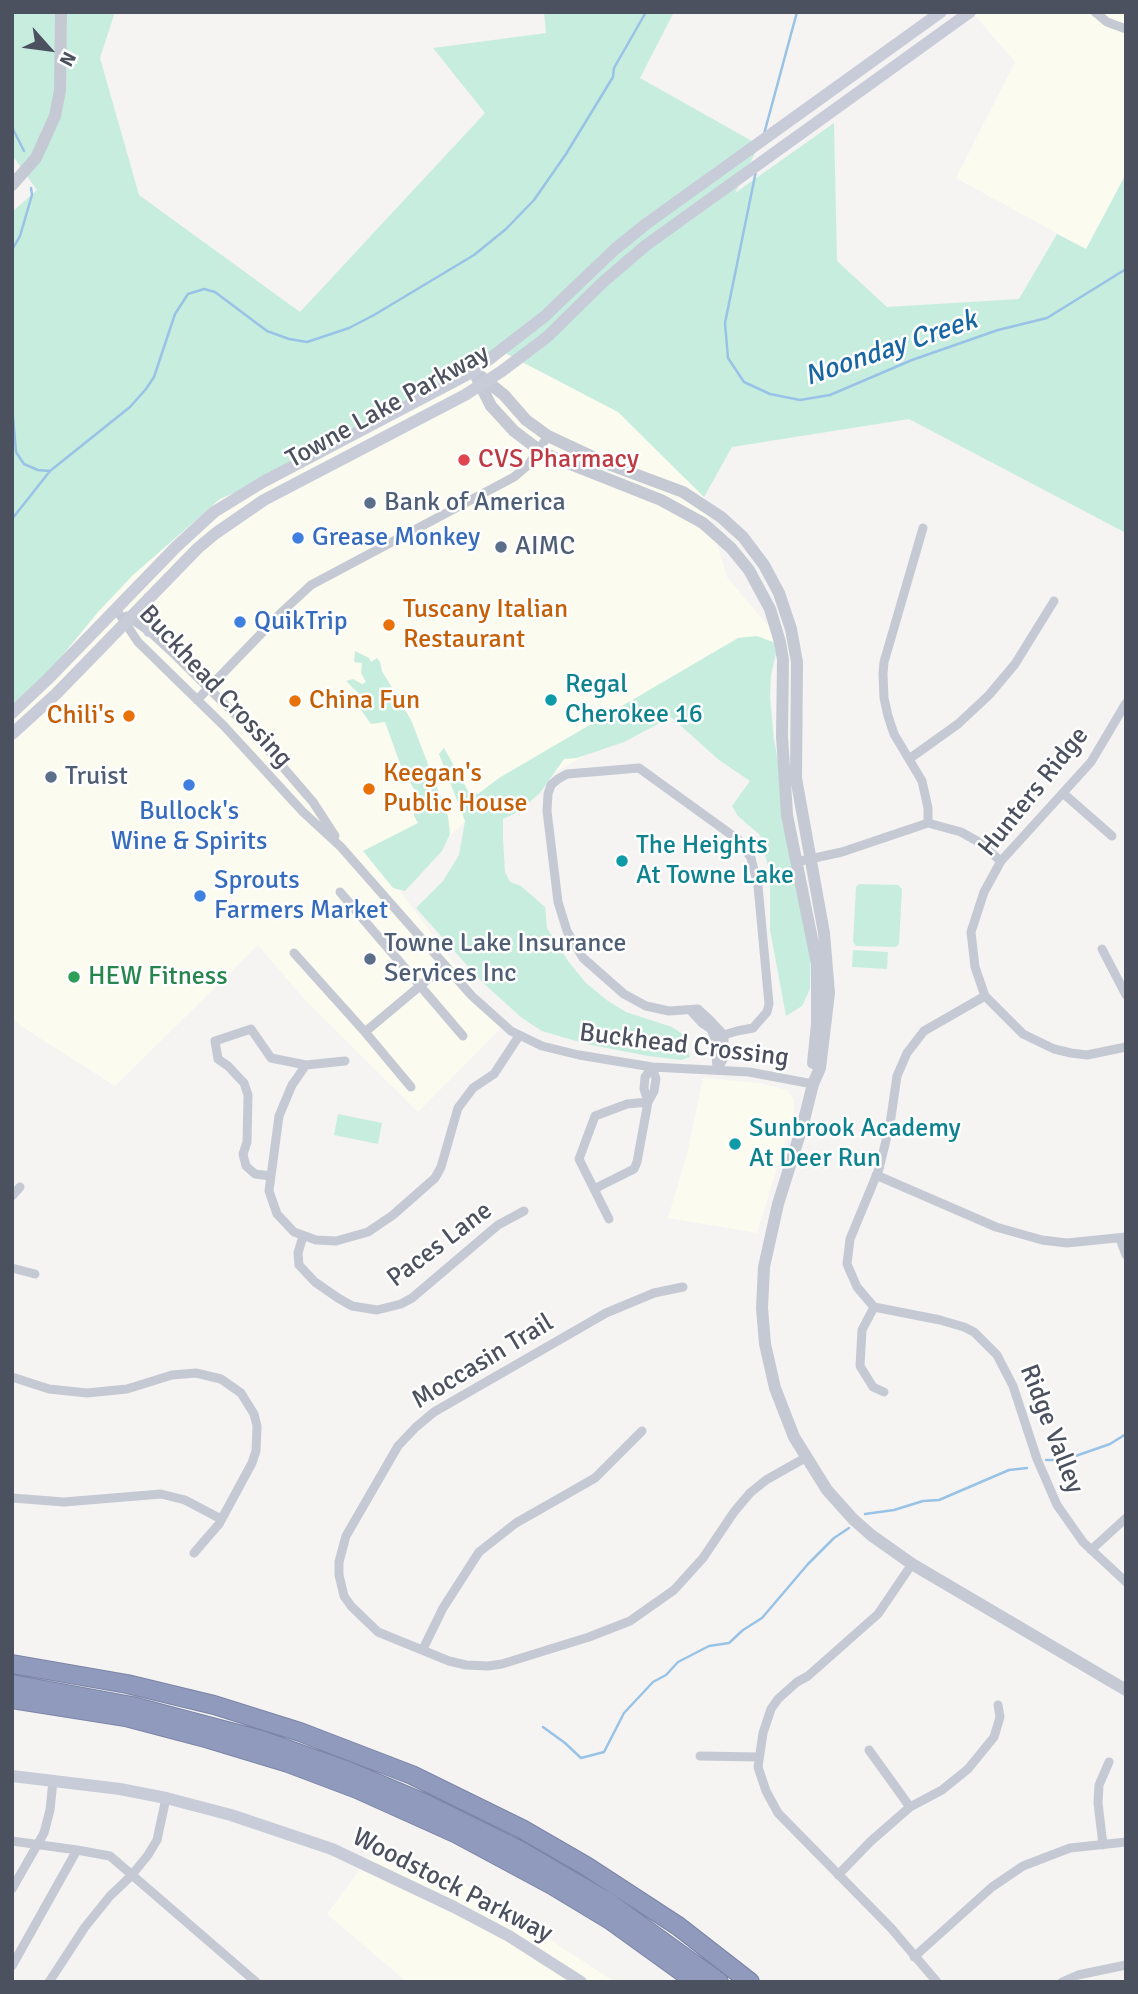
<!DOCTYPE html>
<html>
<head>
<meta charset="utf-8">
<style>
	body { margin:0 }
	#map { position:relative; width:1138px; height:1994px; overflow:hidden; background:#f5f4f3; font-family:Signika,sans-serif }
	canvas { display:block }
	.frame { position:absolute; inset:0; border:14px solid #4c515f; pointer-events:none }
	.north { position:absolute; left:14px; top:14px; width:70px; height:70px; -webkit-text-stroke:5px #fff; paint-order:stroke; rotate:118deg; font-size:19px; font-weight:700; line-height:28px; text-align:center; color:#4c515f }
	.north::after { content:''; display:block; margin:auto; width:24px; height:32px; background:#4c515f; clip-path:polygon(50% 0,100% 100%,50% 72%,0 100%) }
</style>
</head>
<body>
<div id="map">
<canvas width="1138" height="1994"></canvas>
<div class="frame"></div>
<div class="north">N</div>
</div>
<script>
const ctx = document.querySelector('canvas').getContext('2d');
ctx.lineJoin = 'round';
function fill(path, color) { ctx.fillStyle = color; ctx.fill(path, 'evenodd'); }
const shape = rows => new Path2D(rows.map(r => 'M' + r).join(''));
function trace(path, color, width, dash) { ctx.strokeStyle = color; ctx.lineWidth = width; ctx.lineCap = dash ? 'butt' : 'round'; ctx.setLineDash(dash || []); ctx.stroke(path); }
function write(font, color, halo, rows, align = 'center') {
  ctx.font = font + ' Signika,sans-serif'; ctx.lineWidth = 5; ctx.setLineDash([]); ctx.textBaseline = 'middle'; ctx.strokeStyle = halo; ctx.fillStyle = color; for (const [text, x, y, turn = 0] of rows) {
    ctx.save(); ctx.translate(x, y); ctx.rotate((+turn || 0) * Math.PI / 180); ctx.textAlign = isNaN(turn) ? turn : align; if (halo) ctx.strokeText(text, 0, 0); ctx.fillText(text, 0, 0); ctx.restore();
  }
}
const commercial = shape([
	[972,12,1126,12,1126,174,1086,249,956,178,1015,62],
	[503,352,618,412,704,497,727,577,785,646,466,821,396,886,502,1027,418,1112,305,1000,258,945,115,1086,21,1026,12,1017,12,717,98,612,133,575,220,499,292,468],
	[703,1078,759,1083,787,1090,794,1099,794,1112,757,1233,668,1218,687,1154],
	[373,1852,466,1885,615,1982,407,1982,327,1914]
]);
const green = shape([
	[12,12,115,12,100,58,139,195,300,312,485,113,433,48,546,33,544,12,674,12,640,78,759,145,735,193,834,123,837,261,887,307,1019,299,1057,234,1086,249,1126,174,1126,533,909,419,732,447,704,497,618,412,503,352,292,468,220,499,133,575,98,612,12,717,12,212,37,190,12,155],
	[757,636,778,644,771,675,770,697,774,740,811,934,810,989,802,1006,786,1016,770,930,770,874,760,835,738,816,732,806,750,781,719,760,671,717,624,742,577,758,564,759,540,793,518,812,503,819,503,839,505,872,510,882,521,886,545,907,547,928,568,961,586,983,608,1001,626,1012,672,1027,684,1035,690,1057,681,1060,648,1056,586,1044,542,1031,522,1018,481,981,416,908,443,881,459,855,465,821,439,754,444,748,468,791,478,794,499,778,738,638],
	[355,651,369,658,371,662,377,658,380,662,382,671,411,720,448,816,450,834,442,851,405,891,393,888,363,851,418,823,414,816,414,811,420,799,402,769,385,722,371,724,354,700,362,697,346,681,353,679,362,684,366,682,361,673,362,663,354,662],
	[859,884,898,885,902,889,899,944,896,947,856,946,853,942,856,887],
	[853,950,888,952,887,969,852,967],
	[338,1114,382,1123,378,1144,334,1135]
]);
const stream = shape([
	[12,127,24,151],
	[764,134,797,12],
	[756,171,725,323,728,358,744,382,770,394,800,400,830,395,912,360,998,330,1047,318,1126,269],
	[12,250,20,236,32,195,31,188],
	[12,405,16,452,24,464,38,470,50,471],
	[12,519,50,471,130,407,146,389,154,377,175,314,188,294,204,289,215,292,267,331,289,339,307,342,349,328,374,315,474,255,506,229,534,200,566,154,613,77,614,68,646,12],
	[1046,1460,1064,1460,1110,1444,1126,1434],
	[865,1514,894,1510,923,1501,939,1500,1009,1470,1027,1468],
	[543,1727,565,1743,581,1758,604,1752,624,1713,653,1682,666,1675,678,1662,709,1646,729,1643,743,1630,762,1618,808,1564,834,1538,849,1528]
]);
const minor = shape([
	[1095,12,1107,22,1126,29],
	[923,528,884,662,883,674,884,698,888,716,894,734,922,781,928,808,928,823],
	[116,609,138,642,224,726,303,812,341,847,472,996,511,1031,542,1046,579,1055,652,1067,749,1072,813,1084],
	[127,616,149,631,175,655,251,730,313,802,335,836],
	[197,700,283,611,311,585,514,477,528,465,548,436],
	[1126,703,1091,762,1001,861,984,892,971,932,975,967,985,996,1023,1034,1054,1049,1071,1053,1087,1055,1126,1047],
	[909,759,958,724,989,695,1015,664,1054,601],
	[1064,794,1112,836],
	[796,862,842,852,928,823,961,832,977,841,1001,861],
	[340,892,463,1036],
	[1102,949,1126,995],
	[294,953,365,1032],
	[985,996,924,1031,907,1053,897,1076,890,1124,879,1169,850,1239,847,1264,857,1287,874,1307,940,1320,964,1327,974,1332,997,1355,1013,1386,1037,1459,1057,1505,1083,1542,1126,1582],
	[690,1010,702,1023,711,1029,715,1039,717,1068],
	[715,1038,724,1035,737,1031,753,1028,767,1012,769,1004,758,886,751,858,740,841,639,768,567,774,558,779,551,785,548,794,547,811,558,902,567,931,583,958,624,994,646,1006,669,1011,698,1009,709,1019,724,1035,724,1058,717,1070],
	[306,1065,292,1085,279,1116,269,1191,277,1214,294,1232,316,1240,336,1241,368,1232,393,1215,435,1178,441,1167,458,1108,473,1088,494,1074,519,1036],
	[411,1087,365,1032,445,965],
	[648,1102,627,1104,595,1116,579,1159,594,1189,634,1169,637,1162,648,1102,654,1091,656,1079,652,1067],
	[648,1102,644,1089,645,1077,652,1067],
	[876,1175,996,1227,1042,1240,1067,1243,1126,1237],
	[271,1176,255,1174,246,1166,243,1154,247,1142,248,1095,244,1083,228,1066,218,1059,215,1041,251,1029,271,1058,306,1065,345,1061],
	[594,1189,609,1219],
	[12,1196,20,1187],
	[303,1236,298,1253,299,1265,315,1282,338,1298,352,1306,377,1310,401,1304,412,1298,498,1225,524,1211],
	[1120,1239,1126,1255],
	[12,1268,35,1274],
	[683,1287,654,1293,606,1313,434,1412,416,1427,398,1446,346,1536,339,1562,339,1575,344,1596,351,1606,378,1632,449,1661,466,1665,488,1666,502,1664,589,1637,630,1621,674,1590,703,1558,734,1512,750,1493,766,1480,805,1458],
	[874,1307,862,1330,860,1366,873,1387,884,1392],
	[12,1377,49,1389,87,1393,127,1389,172,1375,196,1373,221,1379,241,1393,254,1414,257,1426,256,1451,252,1463,219,1524,194,1553],
	[12,1498,64,1502,161,1494,185,1500,221,1519],
	[1091,1550,1126,1518],
	[912,1564,878,1614,808,1676,797,1682,778,1699,771,1709,763,1733,758,1767,766,1791,778,1813,891,1928,937,1982],
	[423,1649,443,1608,479,1552,516,1523,595,1478,642,1431],
	[869,1750,910,1807],
	[700,1756,759,1757],
	[12,1841,77,1850,12,1966],
	[1103,1845,1098,1803,1099,1785,1109,1762],
	[77,1850,110,1856,256,1982],
	[838,1875,871,1841,910,1807,942,1790,968,1769,994,1737,1000,1717,998,1705],
	[12,1889,44,1833,50,1810,53,1781],
	[914,1957,992,1887,1023,1866,1070,1848,1126,1842],
	[49,1982,85,1927,110,1896,131,1876,148,1855,157,1840,166,1798],
	[1062,1982,1078,1975,1126,1965]
]);
const tertiary = shape([
	[12,185,36,158,55,116,60,91,61,12],
	[474,371,504,395,526,420,548,436,608,464,683,492,721,517,743,537,764,565,779,593,791,629,797,662,796,778,824,933,829,993,820,1068,813,1084,803,1124,778,1204,764,1267,762,1308,765,1344,775,1388,794,1437,827,1490,853,1519,871,1535,912,1564,1126,1690],
	[477,378,491,406,514,431,539,450,555,458,661,500,703,523,731,548,749,570,770,609,780,642,783,660,782,736,787,815,817,964,817,1024,813,1063]
]);
const secondary = shape([
	[149,631,146,615,149,598],
	[12,713,48,679,176,547,214,512,263,482,474,371,545,316,614,250,646,224,941,12],
	[12,734,56,694,198,548,216,533,264,500,465,395,502,371,547,337,602,283,645,246,970,12],
	[12,1776,120,1789,166,1798,231,1815,332,1849,454,1907,509,1936,581,1982]
]);
const motorway = shape([
	[12,1664,127,1684,214,1705,300,1732,412,1775,522,1829,586,1866,678,1926,750,1982],
	[12,1684,132,1706,261,1740,348,1771,424,1803,519,1850,608,1902,719,1982],
	[12,1699,126,1717,202,1737,288,1763,357,1789,457,1834,552,1885,610,1920,696,1982]
]);
const markers = [
	[464,460,7,"#e0444e"],
	[370,503,7,"#5c6f8a"],
	[298,538,7,"#3f7fe0"],
	[501,547,7,"#5c6f8a"],
	[240,622,7,"#3f7fe0"],
	[389,625,7,"#e8710a"],
	[551,700,7,"#0f9aa8"],
	[295,701,7,"#e8710a"],
	[129,716,7,"#e8710a"],
	[51,777,7,"#5c6f8a"],
	[189,785,7,"#3f7fe0"],
	[369,789,7,"#e8710a"],
	[622,861,7,"#0f9aa8"],
	[200,896,7,"#3f7fe0"],
	[370,959,7,"#5c6f8a"],
	[74,977,7,"#2e9e5b"],
	[735,1144,7,"#0f9aa8"]
];
const streetNames = [
	["Towne Lake Parkway",388,407,-29],
	["Buckhead Crossing",215,687,47],
	["Hunters Ridge",1034,792,-51],
	["Buckhead Crossing",684,1046,7],
	["Paces Lane",440,1245,-37],
	["Moccasin Trail",483,1362,-31],
	["Ridge Valley",1051,1429,69],
	["Woodstock Parkway",452,1886,27]
];
const healthNames = [
	["CVS Pharmacy",478,460]
];
const serviceNames = [
	["Bank of America",384,503],
	["AIMC",515,547],
	["Truist",65,777],
	["Towne Lake Insurance",384,944],
	["Services Inc",384,974]
];
const shopNames = [
	["Grease Monkey",312,538],
	["QuikTrip",254,622],
	["Bullock's",189,812,"center"],
	["Wine & Spirits",189,842,"center"],
	["Sprouts",214,881],
	["Farmers Market",214,911]
];
const foodNames = [
	["Tuscany Italian",403,610],
	["Restaurant",403,640],
	["China Fun",309,701],
	["Chili's",115,716,"right"],
	["Keegan's",383,774],
	["Public House",383,804]
];
const cultureNames = [
	["Regal",565,685],
	["Cherokee 16",565,715],
	["The Heights",636,846],
	["At Towne Lake",636,876],
	["Sunbrook Academy",749,1129],
	["At Deer Run",749,1159]
];
const leisureNames = [
	["HEW Fitness",88,977]
];
const waterNames = [
	["Noonday Creek",891,349,-19]
];
fill(commercial, '#fcfbf0');
fill(green, '#c7eddf');
trace(stream, '#98c3e6', 2.5);
trace(motorway, '#7b85a8', 20);
trace(minor, '#c5c9d3', 9);
trace(tertiary, '#c5c9d3', 12);
trace(secondary, '#c8ccd9', 12);
trace(motorway, '#909abc', 18);
for (const [x, y, r, color] of markers) { const dot = new Path2D(); dot.arc(x, y, r, 0, 2 * Math.PI); ctx.fillStyle = color; ctx.fill(dot); trace(dot, '#fff', 2.5); }
write('26px', '#4c515f', '#fff', streetNames);
write('26px', '#be3a42', '#fff', healthNames, 'left');
write('26px', '#4e5e75', '#fff', serviceNames, 'left');
write('26px', '#366cbe', '#fff', shopNames, 'left');
write('26px', '#c56008', '#fff', foodNames, 'left');
write('26px', '#0d838f', '#fff', cultureNames, 'left');
write('26px', '#27864d', '#fff', leisureNames, 'left');
write('italic 28px', '#1966a5', '#fff', waterNames);
</script>
</body>
</html>
